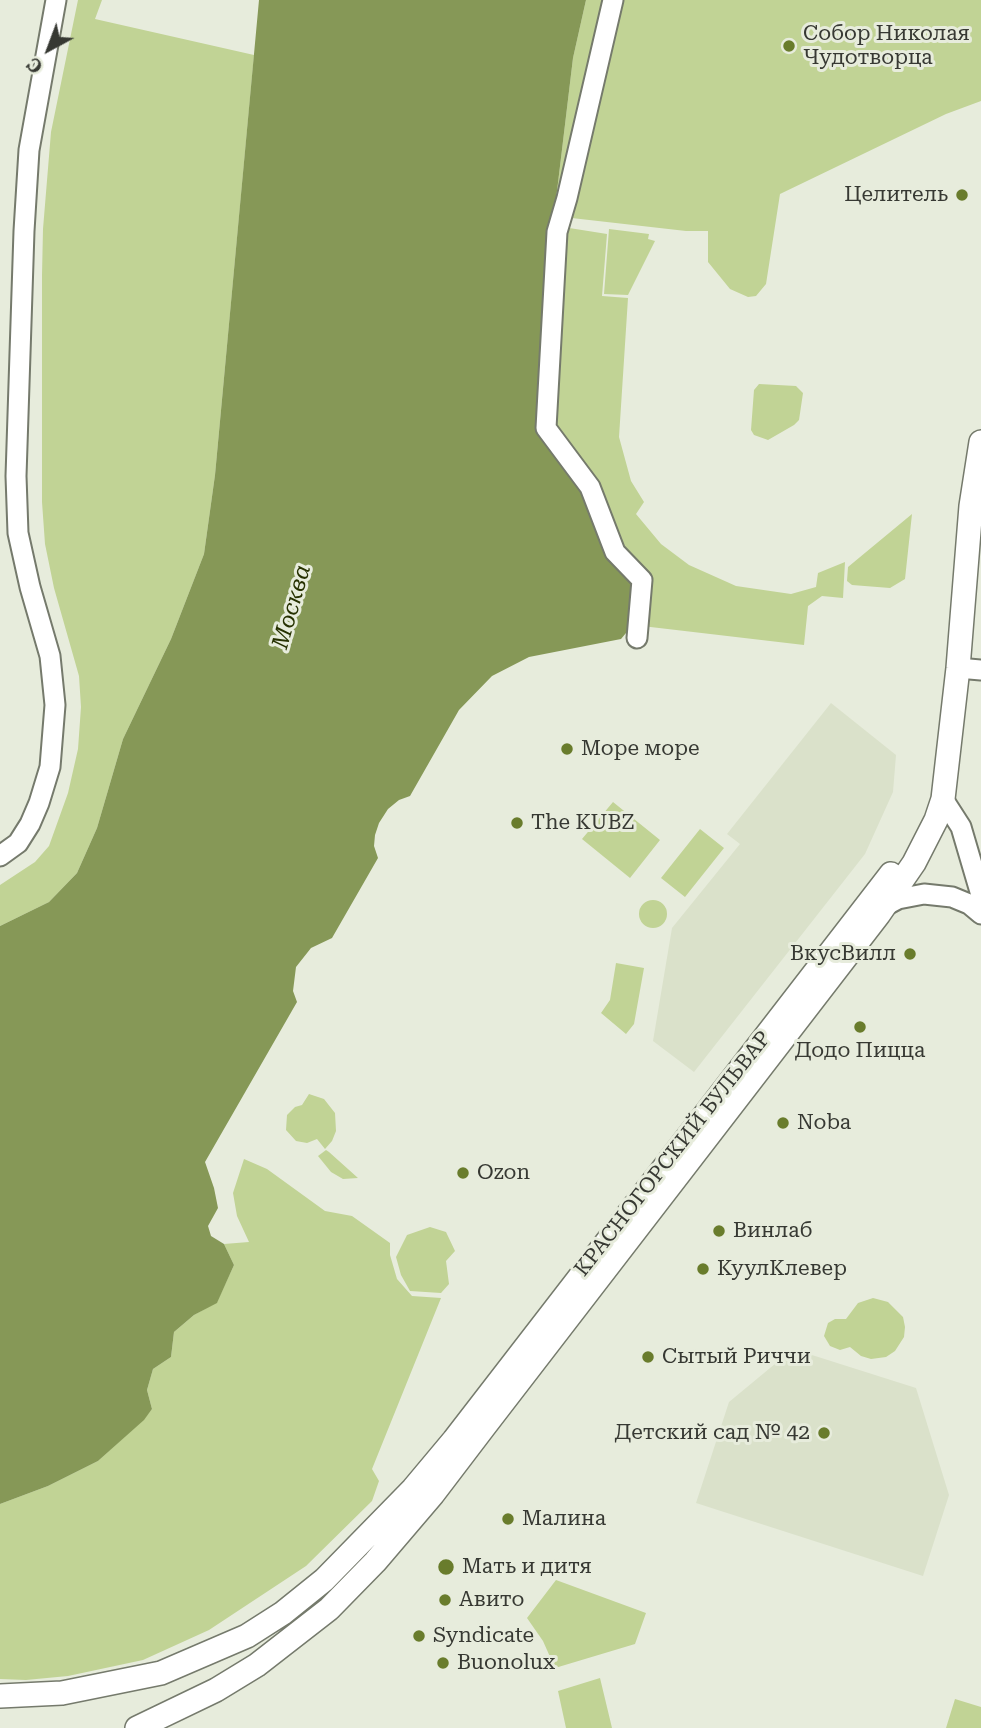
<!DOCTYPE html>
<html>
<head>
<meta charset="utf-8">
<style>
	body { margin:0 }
	#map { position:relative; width:981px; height:1728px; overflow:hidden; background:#e7ecdc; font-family:"Roboto Serif",serif }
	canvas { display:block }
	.north { position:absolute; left:14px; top:14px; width:70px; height:70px; -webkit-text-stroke:5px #e7ecdc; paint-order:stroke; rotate:221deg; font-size:19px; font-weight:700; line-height:28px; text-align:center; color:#373933 }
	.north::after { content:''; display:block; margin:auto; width:24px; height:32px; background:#373933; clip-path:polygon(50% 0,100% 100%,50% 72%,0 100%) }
</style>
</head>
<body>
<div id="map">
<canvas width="981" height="1728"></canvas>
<div class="north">С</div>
</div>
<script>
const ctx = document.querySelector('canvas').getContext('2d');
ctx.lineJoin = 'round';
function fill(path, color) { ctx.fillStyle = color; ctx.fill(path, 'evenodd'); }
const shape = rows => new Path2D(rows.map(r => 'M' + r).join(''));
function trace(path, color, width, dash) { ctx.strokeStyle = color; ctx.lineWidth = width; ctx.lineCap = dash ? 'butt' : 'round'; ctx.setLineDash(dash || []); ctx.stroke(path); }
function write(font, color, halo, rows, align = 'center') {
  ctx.font = font + ' "Roboto Serif",serif'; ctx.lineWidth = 6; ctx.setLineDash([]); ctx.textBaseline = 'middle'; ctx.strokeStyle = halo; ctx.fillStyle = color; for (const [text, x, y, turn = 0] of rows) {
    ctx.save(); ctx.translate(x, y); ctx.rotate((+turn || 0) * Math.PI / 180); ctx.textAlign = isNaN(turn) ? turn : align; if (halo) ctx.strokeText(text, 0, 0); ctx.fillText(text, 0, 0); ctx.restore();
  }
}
const built = shape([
	[831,703,896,755,893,792,865,854,694,1072,653,1041,672,928,740,844,727,834],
	[793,1349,916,1388,949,1495,923,1576,696,1503,729,1402]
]);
const green = shape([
	[78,0,102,0,95,19,254,55,215,475,204,554,171,639,123,739,97,828,77,873,49,902,0,926,0,885,35,862,49,846,68,793,78,749,81,707,79,676,54,588,45,544,42,502,42,275,43,229,51,132],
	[586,0,981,0,981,101,946,114,780,194,766,284,756,296,748,297,730,289,708,262,708,231,686,231,554,216,573,58],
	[563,227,607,234,602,296,628,298,619,437,631,481,644,502,636,514,661,544,689,565,736,586,791,594,816,587,818,573,845,562,843,598,822,596,808,606,804,645,642,626,619,549,549,426],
	[609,229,649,234,648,239,655,241,628,295,604,294],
	[759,384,796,386,803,393,799,420,794,425,768,440,754,435,751,430,754,390],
	[912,514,905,579,890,588,852,585,847,581,848,567],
	[613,802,660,840,630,878,582,839],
	[700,829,724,848,685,897,661,878],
	'639 914a14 14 0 1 1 28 0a14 14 0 1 1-28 0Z',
	[616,963,644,968,634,1024,626,1034,601,1013,610,1000],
	[309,1094,324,1099,335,1113,336,1131,332,1141,325,1149,317,1139,307,1143,296,1141,286,1130,287,1115,295,1107,302,1105],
	[326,1150,329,1152,358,1178,343,1179,331,1172,318,1156],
	[244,1159,267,1169,325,1211,352,1216,390,1243,390,1255,397,1279,412,1296,441,1298,372,1469,379,1481,372,1501,306,1566,209,1630,143,1660,68,1676,26,1680,0,1679,0,1504,48,1486,98,1461,143,1420,152,1409,147,1390,153,1369,171,1357,174,1332,194,1315,217,1302,234,1265,224,1244,249,1242,237,1216,233,1193],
	[430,1227,446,1232,455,1251,446,1261,449,1284,441,1293,410,1291,401,1275,396,1257,407,1235],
	[873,1298,888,1302,903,1317,905,1327,904,1337,895,1351,886,1357,871,1359,861,1356,850,1347,840,1350,830,1346,824,1336,828,1323,835,1319,846,1319,858,1303],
	[556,1580,646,1613,635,1644,555,1668,543,1641,527,1618],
	[600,1678,612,1728,566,1728,558,1691],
	[955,1699,981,1707,981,1728,946,1728]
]);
const water = shape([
	[259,0,586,0,573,58,554,216,541,431,584,491,636,580,631,627,621,639,529,657,492,676,459,710,410,796,399,800,388,809,379,823,375,835,374,846,378,858,332,938,311,948,296,967,293,991,297,1002,205,1162,214,1188,218,1208,208,1226,211,1236,224,1244,234,1265,217,1303,194,1315,174,1332,171,1357,153,1369,147,1390,152,1409,144,1420,98,1461,48,1486,0,1504,0,926,49,902,77,873,97,828,123,739,171,639,204,554,215,475]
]);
const minor = shape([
	[613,0,567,198,557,232,546,428,590,487,615,552,642,580,637,638],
	[958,668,981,670],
	[943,799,961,827,981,895],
	[0,856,18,843,30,824,39,803,50,767,55,705,50,656,30,587,18,533,16,476,24,231,29,150,56,0],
	[885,906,898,899,924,894,952,897,969,904,981,914]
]);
const major = shape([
	[0,1696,62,1693,161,1673,247,1636,283,1613,324,1580,413,1489,454,1440,891,874],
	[137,1728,216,1690,257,1665,329,1609,375,1562,433,1494,484,1427,879,914,914,863,936,820,943,799,958,668,971,506,981,442]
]);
const markers = [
	[789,46,7,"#697c2c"],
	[962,195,7,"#697c2c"],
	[567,749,7,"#697c2c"],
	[517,823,7,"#697c2c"],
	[910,954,7,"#697c2c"],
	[860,1027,7,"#697c2c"],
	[783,1123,7,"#697c2c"],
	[463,1173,7,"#697c2c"],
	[719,1231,7,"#697c2c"],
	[703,1269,7,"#697c2c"],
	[648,1357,7,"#697c2c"],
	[824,1433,7,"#697c2c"],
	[508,1519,7,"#697c2c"],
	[446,1567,9,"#697c2c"],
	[445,1600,7,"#697c2c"],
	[419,1636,7,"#697c2c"],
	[443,1663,7,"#697c2c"]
];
const poiNames = [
	["Собор Николая",803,34],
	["Чудотворца",803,58],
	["Целитель",948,195,"right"],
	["Море море",581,749],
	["The KUBZ",531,823],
	["ВкусВилл",896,954,"right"],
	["Додо Пицца",860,1051,"center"],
	["Noba",797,1123],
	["Ozon",477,1173],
	["Винлаб",733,1231],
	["КуулКлевер",717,1269],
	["Сытый Риччи",662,1357],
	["Детский сад № 42",810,1433,"right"],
	["Малина",522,1519],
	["Мать и дитя",462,1567],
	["Авито",459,1600],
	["Syndicate",433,1636],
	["Buonolux",457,1663]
];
const streetNames = [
	["КРАСНОГОРСКИЙ БУЛЬВАР",673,1154,-52]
];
const waterNames = [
	["Москва",292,607,-74]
];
fill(built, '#dae1ca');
fill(green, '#c1d395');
fill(water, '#869857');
trace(minor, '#757a6c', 23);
trace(major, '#757a6c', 26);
trace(minor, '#fff', 19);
trace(major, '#fff', 23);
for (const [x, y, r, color] of markers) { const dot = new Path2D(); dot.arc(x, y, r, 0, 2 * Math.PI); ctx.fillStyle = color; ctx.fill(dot); trace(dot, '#e7ecdc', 2.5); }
write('21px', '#373933', '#e7ecdc', poiNames, 'left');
write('21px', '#373933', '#e7ecdc', streetNames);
write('italic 23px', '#263100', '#e7ecdc', waterNames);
</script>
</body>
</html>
